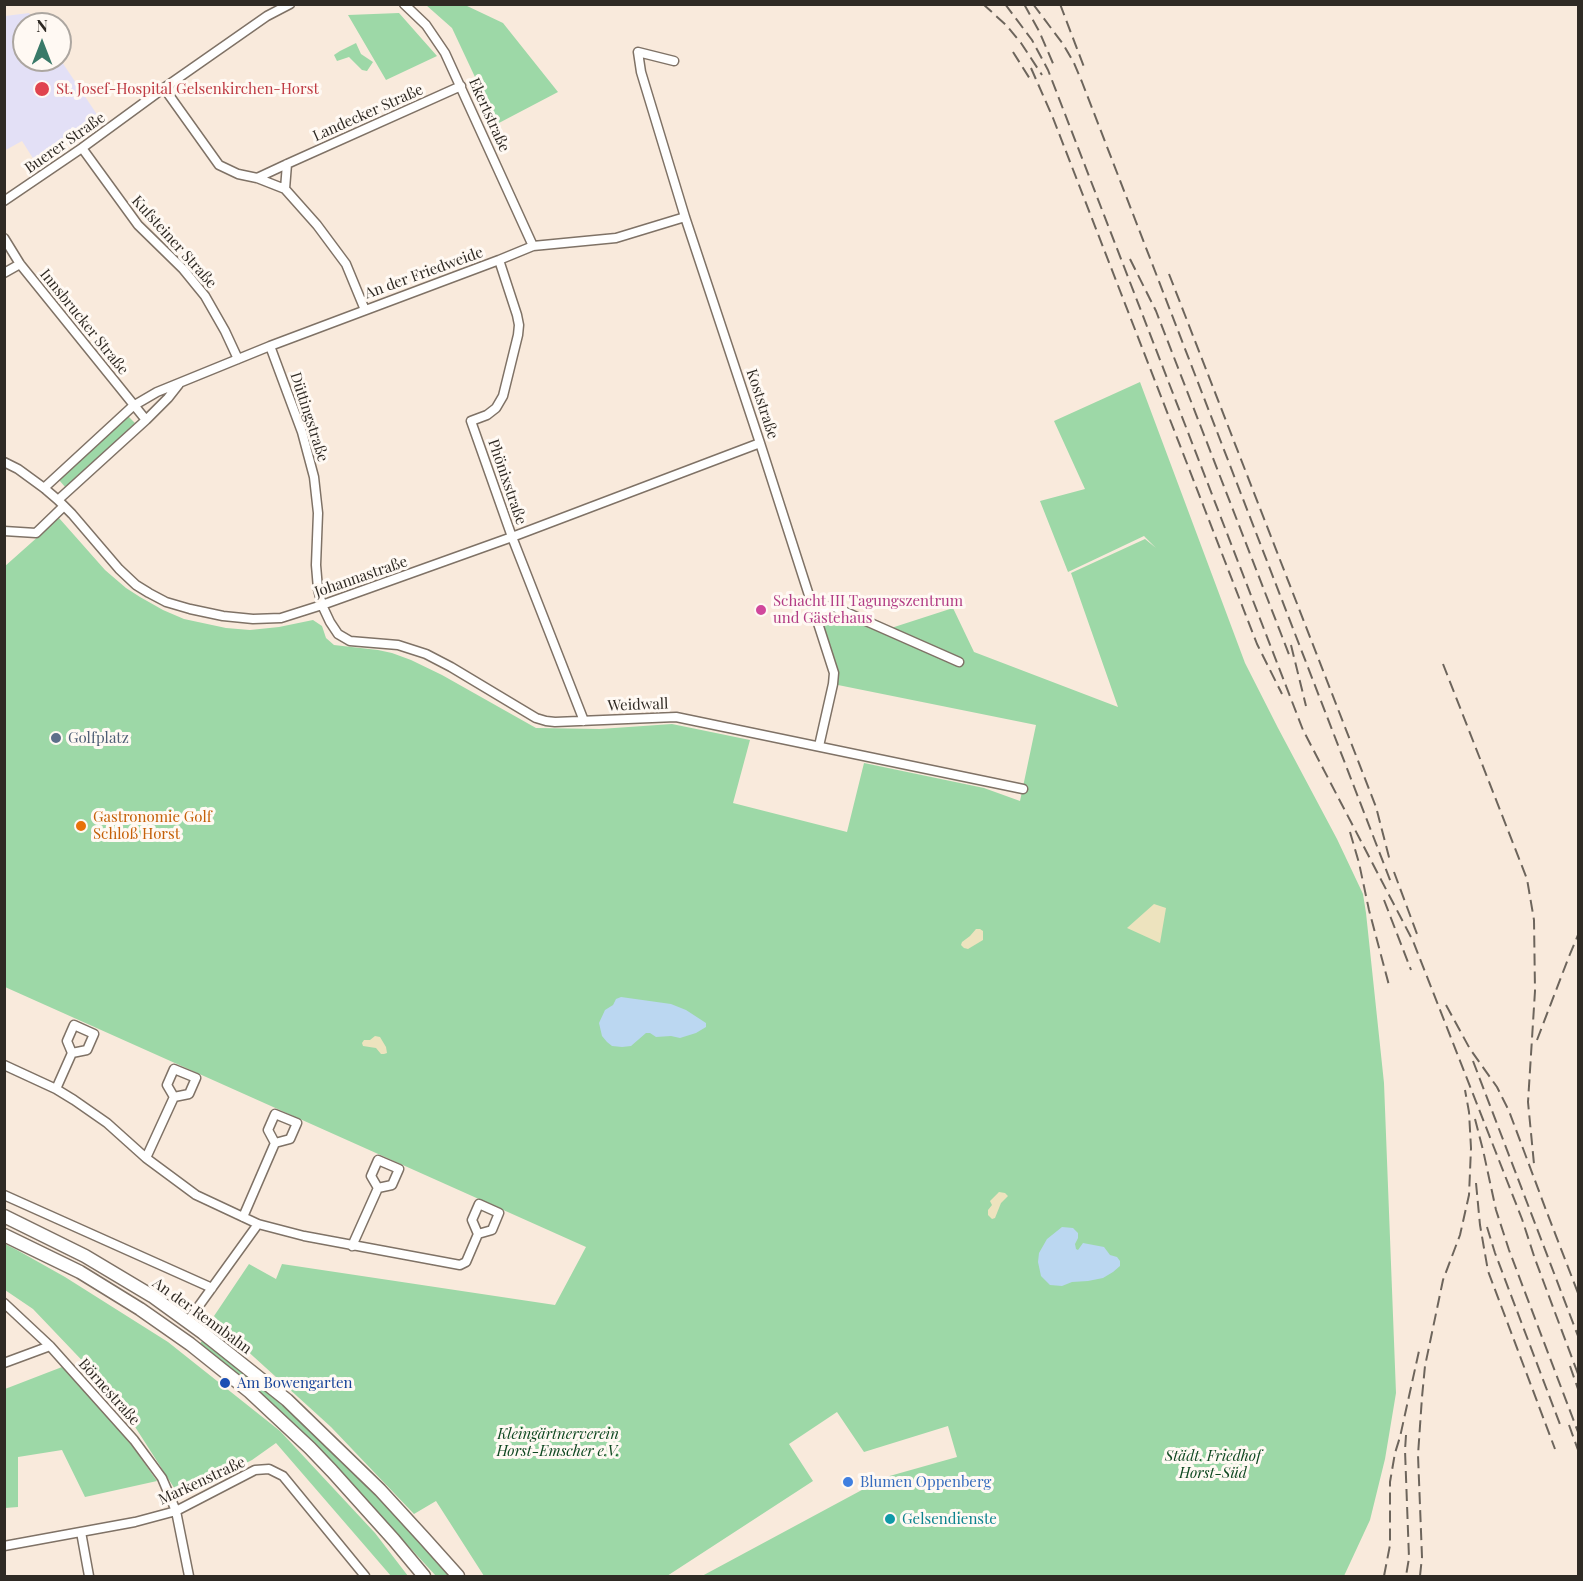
<!DOCTYPE html>
<html>
<head>
<meta charset="utf-8">
<style>
	body { margin:0 }
	#map { position:relative; width:1583px; height:1581px; overflow:hidden; background:#f9eadc; font-family:"Playfair Display",serif }
	canvas { display:block }
	.frame { position:absolute; inset:0; border:6px solid #2f2a24; pointer-events:none }
	.north { position:absolute; left:12px; top:12px; width:60px; height:60px; box-sizing:border-box; background:#fff9f3; border:2px solid #aca6a0; border-radius:50%; rotate:0deg; font-size:16px; font-weight:700; line-height:24px; text-align:center; color:#2f2a24 }
	.north::after { content:''; display:block; margin:auto; width:21px; height:27px; background:#397968; clip-path:polygon(50% 0,100% 100%,50% 72%,0 100%) }
</style>
</head>
<body>
<div id="map">
<canvas width="1583" height="1581"></canvas>
<div class="frame"></div>
<div class="north">N</div>
</div>
<script>
const ctx = document.querySelector('canvas').getContext('2d');
ctx.lineJoin = 'round';
function fill(path, color) { ctx.fillStyle = color; ctx.fill(path, 'evenodd'); }
const shape = rows => new Path2D(rows.map(r => 'M' + r).join(''));
function trace(path, color, width, dash) { ctx.strokeStyle = color; ctx.lineWidth = width; ctx.lineCap = dash ? 'butt' : 'round'; ctx.setLineDash(dash || []); ctx.stroke(path); }
function write(font, color, halo, rows, align = 'center') {
  ctx.font = font + ' "Playfair Display",serif'; ctx.lineWidth = 6; ctx.setLineDash([]); ctx.textBaseline = 'middle'; ctx.strokeStyle = halo; ctx.fillStyle = color; for (const [text, x, y, turn = 0] of rows) {
    ctx.save(); ctx.translate(x, y); ctx.rotate((+turn || 0) * Math.PI / 180); ctx.textAlign = isNaN(turn) ? turn : align; if (halo) ctx.strokeText(text, 0, 0); ctx.fillText(text, 0, 0); ctx.restore();
  }
}
const medical = shape([
	[29,13,36,24,24,24,24,60,60,59,100,119,36,163,22,141,4,151,5,16]
]);
const green = shape([
	[426,5,465,5,503,23,558,92,497,124,452,28],
	[399,13,437,56,386,80,348,15],
	[356,43,361,54,373,62,367,71,362,70,349,57,337,61,334,55,340,51],
	[1140,382,1245,663,1278,728,1337,839,1363,894,1366,913,1384,1083,1396,1393,1385,1459,1370,1520,1344,1576,702,1576,886,1477,957,1457,948,1426,864,1452,837,1412,789,1444,813,1481,667,1576,484,1576,436,1501,414,1514,331,1427,232,1337,214,1316,249,1264,276,1279,282,1264,555,1305,586,1247,5,987,4,567,59,518,105,570,126,588,140,597,163,610,184,619,226,628,250,630,279,627,313,620,322,626,326,638,334,645,378,650,392,653,411,660,442,675,536,728,600,729,672,724,750,740,733,803,847,832,864,763,984,788,1020,801,1036,725,833,684,815,612,832,606,885,630,953,608,974,652,1118,707,1071,573,1145,539,1156,548,1144,536,1068,572,1040,501,1085,489,1054,421],
	[128,416,135,423,66,488,59,480],
	[5,1244,17,1250,65,1277,168,1342,280,1431,375,1533,408,1576,391,1576,276,1443,252,1460,180,1497,114,1394,33,1309,5,1290],
	[204,1338,290,1412,351,1469,409,1529,451,1576,436,1576,321,1451,199,1345],
	[62,1367,126,1437,157,1481,85,1497,62,1450,18,1457,18,1507,5,1508,5,1389]
]);
const sand = shape([
	[1154,904,1166,908,1160,943,1127,928],
	[976,929,980,929,983,931,983,940,968,949,964,948,961,945,962,942,970,936],
	[375,1036,380,1037,386,1047,387,1053,384,1054,381,1054,376,1048,363,1046,362,1043,364,1040,370,1040],
	[999,1192,1005,1193,1008,1196,1001,1203,995,1218,992,1219,988,1215,988,1210,992,1205,990,1201]
]);
const water = shape([
	[621,997,671,1004,686,1010,706,1023,706,1027,696,1033,680,1038,671,1036,656,1037,650,1033,646,1033,631,1046,622,1047,612,1046,607,1042,602,1036,599,1023,605,1010,613,1005,616,999],
	[1062,1227,1073,1228,1078,1233,1078,1238,1075,1244,1076,1249,1078,1250,1083,1243,1104,1247,1110,1255,1117,1257,1120,1261,1120,1266,1113,1272,1103,1278,1088,1281,1072,1282,1062,1286,1050,1285,1041,1276,1038,1262,1039,1253,1047,1239]
]);
const minor = shape([
	[404,4,426,25,445,53,533,246],
	[674,61,638,52,641,72,685,217,760,443,834,673,833,684,819,746],
	[164,88,219,165,238,174,257,178,285,189,317,225,346,264,365,310],
	[82,148,138,225,183,269,205,296,225,331,238,359],
	[257,178,287,164,461,86],
	[285,189,287,164],
	[4,201,82,148,164,88,267,16,290,4],
	[4,238,20,264,146,420],
	[499,260,517,315,519,325,518,335,503,396,496,408,487,415,471,421,512,537,584,721],
	[4,273,20,264],
	[270,346,302,432,314,477,318,513,316,565,318,589,322,605,330,622,338,634,350,641,398,645,426,654,451,667,536,718,546,721,555,722,676,717,1023,789],
	[4,462,18,469,44,488,58,500,72,514,119,569,136,585,149,593,166,602,190,609,223,616,253,619,281,618,322,605,512,537,760,443],
	[44,488,133,406,157,392,270,346,499,260,533,246,616,238,685,217],
	[58,500,146,420,168,398,179,384],
	[4,531,36,533,64,506],
	[815,612,832,606,959,662],
	[4,1065,56,1089,74,1100,107,1123,146,1158,196,1195,258,1224,304,1236,460,1265,466,1262,478,1234,492,1230,499,1213,479,1204,472,1220,478,1234],
	[56,1089,72,1053,87,1050,94,1034,74,1025,67,1041,72,1053],
	[146,1158,174,1097,189,1094,196,1078,174,1069,167,1085,174,1097],
	[4,1195,212,1288],
	[243,1217,275,1143,290,1139,297,1123,275,1114,268,1130,275,1143],
	[352,1246,378,1188,392,1185,399,1169,378,1160,371,1176,378,1188],
	[4,1303,50,1346,134,1440,162,1478,176,1511,189,1576],
	[188,1321,258,1224],
	[4,1363,50,1346],
	[81,1532,89,1576],
	[4,1546,135,1522,176,1511,255,1470,269,1469,283,1476,365,1576]
]);
const secondary = shape([
	[4,1216,85,1256,152,1296,203,1333,287,1400,380,1490,424,1538,458,1576],
	[4,1235,80,1272,140,1309,190,1344,250,1392,310,1448,332,1471,394,1540,424,1576]
]);
const rail = shape([
	[983,4,1006,25,1021,43,1042,75],
	[1005,4,1032,40,1048,70,1303,730,1413,941,1522,1219,1535,1259,1578,1374],
	[1024,4,1039,31,1055,68],
	[1033,4,1063,44,1074,63,1082,82,1392,885],
	[1060,4,1084,67],
	[1013,52,1030,79],
	[1031,68,1053,118,1257,644,1282,694],
	[1130,259,1156,311,1290,657],
	[1169,274,1376,807,1390,861],
	[1291,645,1306,706],
	[1443,664,1527,879,1534,920,1535,991,1528,1102,1534,1164],
	[1350,832,1359,863,1369,910,1390,989],
	[1394,872,1417,934],
	[1384,900,1411,970],
	[1446,1005,1470,1049,1497,1087,1509,1111,1546,1210,1578,1293],
	[1537,1040,1568,959,1578,935],
	[1473,1061,1578,1336],
	[1475,1119,1483,1150,1496,1210,1509,1250,1578,1432],
	[1476,1183,1480,1225,1488,1271,1555,1449],
	[1487,1227,1495,1253,1561,1427],
	[1570,1366,1578,1389],
	[1569,1425,1578,1450],
	[1406,1435,1405,1450,1409,1558,1406,1576],
	[1384,1576,1390,1545,1390,1482,1395,1453,1400,1437,1419,1351],
	[1420,1576,1422,1557,1418,1455,1422,1397,1425,1366,1443,1280,1460,1235,1469,1195,1471,1148,1469,1112,1465,1090]
]);
const markers = [
	[42,89,8,"#e0444e"],
	[761,610,6,"#d1479c"],
	[56,738,6,"#5c6f8a"],
	[81,826,6,"#e8710a"],
	[225,1383,6,"#1a4fb4"],
	[848,1482,6,"#3f7fe0"],
	[890,1519,6,"#0f9aa8"]
];
const healthNames = [
	["St. Josef-Hospital Gelsenkirchen-Horst",56,89]
];
const streetNames = [
	["Landecker Straße",368,113,-24],
	["Ekertstraße",489,115,66],
	["Buerer Straße",65,143,-35],
	["Kufsteiner Straße",174,242,48],
	["An der Friedweide",424,273,-20],
	["Innsbrucker Straße",84,322,51],
	["Koststraße",762,404,72],
	["Düttingstraße",309,417,72],
	["Phönixstraße",507,482,71],
	["Johannastraße",361,577,-19],
	["Weidwall",638,705,-2],
	["An der Rennbahn",202,1316,36],
	["Börnestraße",109,1392,48],
	["Markenstraße",202,1481,-25]
];
const hotelNames = [
	["Schacht III Tagungszentrum",773,601],
	["und Gästehaus",773,618]
];
const serviceNames = [
	["Golfplatz",68,738]
];
const foodNames = [
	["Gastronomie Golf",93,817],
	["Schloß Horst",93,834]
];
const transitNames = [
	["Am Bowengarten",237,1383]
];
const parkNames = [
	["Kleingärtnerverein",558,1434],
	["Horst-Emscher e.V.",558,1451],
	["Städt. Friedhof",1213,1456],
	["Horst-Süd",1213,1473]
];
const shopNames = [
	["Blumen Oppenberg",860,1482]
];
const cultureNames = [
	["Gelsendienste",902,1519]
];
fill(medical, '#e3e0f6');
fill(green, '#9dd8a7');
fill(sand, '#ede3be');
fill(water, '#bbd7f1');
trace(minor, '#7f7266', 11);
trace(secondary, '#7f7266', 15);
trace(minor, '#fff', 8);
trace(secondary, '#fff', 12);
trace(rail, '#6d655c', 2, [12, 6]);
for (const [x, y, r, color] of markers) { const dot = new Path2D(); dot.arc(x, y, r, 0, 2 * Math.PI); ctx.fillStyle = color; ctx.fill(dot); trace(dot, '#fff9f3', 2); }
write('15px', '#be3a42', '#fff9f3', healthNames, 'left');
write('15px', '#2f2a24', '#fff9f3', streetNames);
write('15px', '#b23c85', '#fff9f3', hotelNames, 'left');
write('15px', '#4e5e75', '#fff9f3', serviceNames, 'left');
write('15px', '#c56008', '#fff9f3', foodNames, 'left');
write('15px', '#164399', '#fff9f3', transitNames, 'left');
write('italic 15px', '#0e4720', '#fff9f3', parkNames);
write('15px', '#366cbe', '#fff9f3', shopNames, 'left');
write('15px', '#0d838f', '#fff9f3', cultureNames, 'left');
</script>
</body>
</html>
